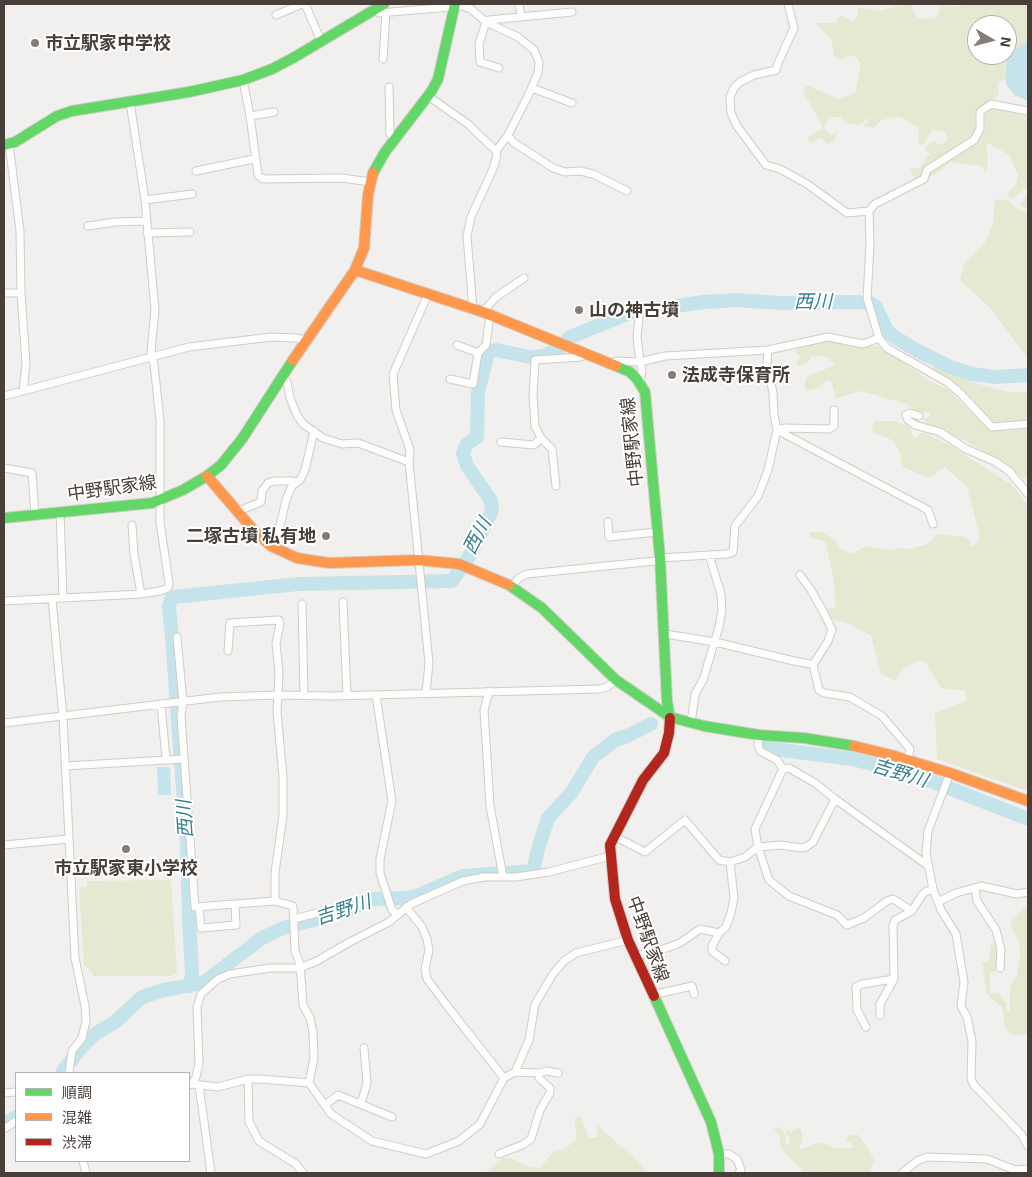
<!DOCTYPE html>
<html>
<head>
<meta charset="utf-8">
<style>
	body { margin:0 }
	#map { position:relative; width:1032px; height:1177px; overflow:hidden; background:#f2f0ee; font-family:"Exo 2","Noto Sans JP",sans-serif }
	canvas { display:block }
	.frame { position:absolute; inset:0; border:5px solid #483f3a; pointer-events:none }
	.legend { position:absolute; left:15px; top:1072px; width:175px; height:90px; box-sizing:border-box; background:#fff; border:1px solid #b6b2b0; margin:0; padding:6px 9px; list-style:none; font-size:15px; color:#483f3a }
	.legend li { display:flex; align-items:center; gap:10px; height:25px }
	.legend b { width:25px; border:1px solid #b6b2b0 }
	.north { position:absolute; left:967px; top:15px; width:50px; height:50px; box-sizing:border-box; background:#fff; border:1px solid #b6b2b0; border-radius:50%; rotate:98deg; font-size:14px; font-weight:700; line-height:20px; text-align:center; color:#483f3a }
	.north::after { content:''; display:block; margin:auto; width:18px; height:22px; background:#847d79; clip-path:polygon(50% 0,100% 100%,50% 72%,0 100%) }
</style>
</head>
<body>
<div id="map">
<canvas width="1032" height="1177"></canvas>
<div class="frame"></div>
<ul class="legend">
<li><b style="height:6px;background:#63d668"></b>順調</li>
<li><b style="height:6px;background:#ff974d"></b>混雑</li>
<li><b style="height:6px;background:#b3261e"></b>渋滞</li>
</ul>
<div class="north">N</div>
</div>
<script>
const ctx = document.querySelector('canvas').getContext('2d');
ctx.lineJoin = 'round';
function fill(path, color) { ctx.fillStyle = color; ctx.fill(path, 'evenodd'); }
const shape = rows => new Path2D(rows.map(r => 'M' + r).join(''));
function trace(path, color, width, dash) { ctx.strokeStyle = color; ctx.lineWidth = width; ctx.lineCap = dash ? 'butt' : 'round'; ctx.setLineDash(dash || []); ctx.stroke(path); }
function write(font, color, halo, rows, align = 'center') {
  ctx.font = font + ' "Exo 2","Noto Sans JP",sans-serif'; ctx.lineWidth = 4; ctx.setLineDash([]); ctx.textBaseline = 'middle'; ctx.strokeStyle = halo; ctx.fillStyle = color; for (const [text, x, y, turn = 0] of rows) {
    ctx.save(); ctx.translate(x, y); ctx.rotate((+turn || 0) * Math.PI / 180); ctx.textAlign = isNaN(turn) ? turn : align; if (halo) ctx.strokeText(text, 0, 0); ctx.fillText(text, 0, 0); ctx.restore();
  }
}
const green = shape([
	[900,4,910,4,918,18,926,19,937,18,941,4,956,7,967,4,1028,4,1028,40,1017,49,1007,61,1005,78,998,83,999,94,977,113,979,121,994,107,1028,111,1028,207,1025,208,1020,205,1028,192,1024,189,1013,199,1006,194,1016,185,1018,175,1009,155,986,142,988,160,986,173,981,166,952,162,952,161,935,175,922,178,916,182,910,169,920,167,930,154,924,149,933,141,941,145,947,141,946,132,933,129,923,145,918,143,919,128,899,116,882,120,873,128,863,126,870,119,866,119,859,125,845,123,842,117,832,117,825,124,824,129,831,135,838,132,833,142,827,145,822,138,810,143,807,138,821,129,822,125,803,91,806,85,839,99,855,93,861,64,854,55,840,60,834,56,832,42,830,37,814,23,836,23,841,15,853,22,858,16,857,7,879,11,898,6],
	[977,25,1007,25,1007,55,977,55],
	[995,199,1009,201,1018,209,1028,212,1028,359,992,310,960,280,964,264,984,244,989,234,993,224],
	[833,340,863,346,880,346,928,380,947,389,988,428,1011,431,1026,427,1028,427,1028,478,1024,479,999,460,966,441,926,425,924,419,930,417,929,412,916,412,907,404,860,391,836,399,831,380,826,381,821,387,806,391,804,386,807,376,836,365,825,356,812,356,808,362,799,367,796,363,800,357,796,353,797,348,820,341],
	[933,366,966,380,992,388,1007,392,1028,392,1028,422,992,424,974,402,955,385,934,374],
	[895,421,909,426,914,439,923,432,950,445,1012,485,1028,505,1028,791,937,759,935,713,967,700,965,690,942,689,925,662,921,660,902,669,895,681,881,674,871,636,850,624,831,619,827,610,836,606,833,576,825,541,809,537,810,532,821,532,835,540,841,549,851,554,866,546,890,550,903,548,910,549,927,544,937,534,966,537,973,547,980,537,967,487,945,467,929,478,903,467,899,450,892,440,872,432,874,421],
	[171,880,177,973,171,976,93,976,91,971,84,965,79,887,87,887,87,881],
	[1028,904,1028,1035,1023,1034,1014,1036,1006,1030,1002,1007,990,998,986,990,982,962,989,962,991,945,998,945,998,959,996,971,990,973,990,993,998,993,1006,1003,1008,1013,1010,1013,1010,987,1017,975,1020,955,1019,941,1011,927,1011,920],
	[575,1117,581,1117,589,1138,597,1137,597,1125,633,1157,648,1173,486,1173,501,1158,510,1158,527,1166,540,1168,553,1152,563,1150,576,1140],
	[780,1127,784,1132,787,1147,790,1140,786,1134,787,1130,791,1132,800,1127,803,1138,799,1150,820,1142,835,1148,853,1148,851,1143,846,1141,849,1135,857,1134,869,1150,874,1160,870,1173,829,1173,824,1170,821,1173,805,1173,788,1156,780,1146,780,1138,774,1128]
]);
const water = shape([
	[1028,40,1028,101,1014,95,1006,84,1005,78,1007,61,1017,49],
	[157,767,170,767,171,795,158,795]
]);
const river = shape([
	[766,748,852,759,898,770,931,781,1028,819],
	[190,986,192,971,189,921,187,845,172,636,169,607,171,599,174,597,298,584,452,581,470,555,491,513,492,505,490,499,467,466,463,453,467,444,477,437,478,393,488,352,496,350,530,357,543,356,558,349,570,337,632,312,704,302,737,300,779,303,856,302,870,303,876,307,887,331,896,338,918,351,950,367,972,374,996,377,1028,375],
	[62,1073,65,1068,81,1048,95,1034,115,1022,142,997,164,990,203,983,262,938,283,928,347,911,371,899,407,898,419,895,463,876,533,871,538,849,548,818,572,792,593,757,615,740,627,736,651,724],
	[4,1124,16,1117]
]);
const street = shape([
	[305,4,321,41],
	[519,4,521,16],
	[788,4,794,28,778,63,776,70,754,75,740,82,734,88,730,97,731,113,737,126,766,165,780,169,807,184,847,213,869,211],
	[376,9,379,13,463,6,471,9,486,22,518,37,534,50,539,62,538,73,528,96,508,135,496,151],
	[276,15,302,4],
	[383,59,386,13],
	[499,68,480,62,479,44,486,22,489,20,572,12],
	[243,80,250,116,258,175,263,179,342,178,370,182],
	[389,87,390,134,395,139],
	[532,88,572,103],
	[428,96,468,124,496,151,497,155,493,169,471,217,467,236,473,309],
	[1028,111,991,104,980,112,980,129,974,140,927,170,924,179,875,204,869,211,870,245,867,298,879,338,887,348,947,382,960,393,992,427,1028,424],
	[250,116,274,112],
	[508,135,513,142,553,168,565,172,580,171,593,174,627,191],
	[9,144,20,231,21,293,26,364,23,391],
	[196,171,254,159],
	[145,200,192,194],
	[88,226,115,222,146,221],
	[147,233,190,232],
	[4,293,21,293],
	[483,312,496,297,524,278],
	[639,317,637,337,640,362,665,356,768,350,828,337,863,344,879,338],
	[457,345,478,353],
	[614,365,616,361,640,362,642,371,640,384],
	[283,375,287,382,290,398,297,415,303,424,323,438,342,444,358,443,409,462],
	[450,379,473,384,478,353,486,345,490,315],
	[4,396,189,347,271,337,295,338,307,340],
	[919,416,910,413,906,415,908,420,915,425,940,432,966,449,994,461,1009,471,1028,494],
	[777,430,928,510,933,524],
	[777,430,785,428,829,429,834,426,834,410],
	[501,442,534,445,541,438],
	[4,468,32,473,35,515],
	[556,486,552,449,541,438,535,426,533,395,535,360,581,357,585,352],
	[60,512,63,598],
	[236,512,261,502,262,491,268,483,274,481,293,481,296,483],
	[608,522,609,537,657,532],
	[132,525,134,554,141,594],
	[271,546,277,539,286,500,292,486,300,480,305,470,314,431],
	[800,575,811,590,825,615,832,630,828,641,813,665],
	[512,586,519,578,527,574,655,561,660,558,727,554,733,552,735,526,758,496,768,470,777,430,774,415,773,393,767,364,768,350],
	[52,599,63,717,75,958,85,1006,86,1021,82,1038,72,1051,69,1073],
	[4,601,141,594,160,591,168,588,169,583,160,522,160,421,154,364,151,352,155,310,145,200,130,102],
	[343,602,347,696],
	[302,604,304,695],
	[665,634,715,642,794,661,810,664,813,665,819,690,824,693,850,697,882,716,910,749,908,760],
	[177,637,183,702,181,716,195,907,275,901],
	[228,651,230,623,279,620,280,624,276,643,279,673,277,712,283,777,283,815,275,873,275,901,293,906,295,951,300,964,303,1005,310,1018,313,1032,314,1058,309,1083],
	[489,691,484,710,490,806,503,877],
	[426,693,429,663,409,462,410,450,396,410,393,374,428,294],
	[376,695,392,801,380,859,380,873,392,910,397,914],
	[161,704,166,759],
	[4,723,220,697,278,695,332,696,599,689,607,687,616,680],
	[691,723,695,694,703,680,719,627,722,610,721,594,709,555],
	[759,735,758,745,760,751,777,760,783,769,755,829,758,847,769,880,789,896,837,915,847,925,864,918,887,901,893,899,912,911],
	[65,766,184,759],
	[783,769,789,768,815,783,835,799,927,865],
	[950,773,928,831,926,853,933,889,941,910,956,934,964,982,961,1006,967,1017,972,1041,971,1079,974,1085,1021,1134,1028,1146],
	[614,836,645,852,685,820,719,860,730,862,745,857,758,847,781,845,801,848,806,847,813,842,835,799],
	[4,845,69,839],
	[975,888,977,901,996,930,1001,950,1000,968],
	[938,902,956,893,981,886,1017,894,1028,892],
	[199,907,201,928,236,925,235,904],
	[406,907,422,927,427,939,429,950,425,969,427,979,451,1011,504,1078],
	[294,919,348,905],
	[719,933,712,946,712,951,725,961],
	[634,956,655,952,680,943,700,929,719,933,726,927,731,913,734,898,730,862],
	[652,995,692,986,694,994],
	[880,1015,880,1004,894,979,893,926,895,920,912,911,922,895,925,892,933,889],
	[866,1027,857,1010,856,987,862,984,894,979],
	[515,1072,539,1073,547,1071,558,1073],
	[248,1079,249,1122,259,1141,296,1164,303,1173],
	[192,1084,218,1087,248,1079,260,1079,309,1083,331,1114,372,1141,426,1154,459,1141,480,1124,504,1078,515,1072,529,1040,535,1004,553,974,564,961,576,953,628,940],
	[189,1085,192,1084,196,1077,199,1064,197,1007,201,994,218,979,230,974,270,968,299,968,315,962,348,943,389,922,411,904,463,881,484,877,516,877,549,872,610,856],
	[199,1085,211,1173],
	[4,1093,16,1092],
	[361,1104,367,1083,364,1048],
	[325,1105,338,1095,392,1117],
	[4,1129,16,1121],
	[499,1154,522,1145,531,1139,540,1110,550,1093,550,1088,539,1078,539,1073],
	[719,1154,729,1154,737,1159,741,1170,739,1173],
	[83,1161,86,1173],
	[902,1173,917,1161,927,1157,987,1159,1015,1170,1028,1169]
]);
const fast = shape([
	[4,145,15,142,57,116,72,111,189,92,243,80,272,69,293,58,384,4],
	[373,173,385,152,431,92,438,79,455,4],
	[616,366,630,372,637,379,645,392,660,558,667,701,670,718],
	[4,518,152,503,183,490,207,476,221,465,242,439,293,360],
	[509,585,542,608,616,680,670,717,704,726,759,735,804,738,854,746],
	[654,996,711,1122,719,1154,719,1173]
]);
const slow = shape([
	[355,270,483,312,616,366],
	[293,360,355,270,364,248,368,195,373,173],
	[207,476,256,533,271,546,297,558,329,563,418,560,459,564,509,585],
	[854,746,891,755,950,773,1028,801]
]);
const jam = shape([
	[654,996,628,940,615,899,610,845,643,780,664,753,669,733,670,718]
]);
const markers = [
	[35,43,5,"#847d79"],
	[579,310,5,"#847d79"],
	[672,375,5,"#847d79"],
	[326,536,5,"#847d79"],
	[126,849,5,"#847d79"]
];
const poiNames = [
	["市立駅家中学校",45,43],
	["山の神古墳",589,310],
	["法成寺保育所",682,375],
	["二塚古墳 私有地",316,536,"right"],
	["市立駅家東小学校",126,868,"center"]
];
const streetNames = [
	["中野駅家線",632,442,-96],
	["中野駅家線",112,488,-8],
	["中野駅家線",648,939,70]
];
const waterNames = [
	["西川",813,302],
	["西川",477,536,-62],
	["吉野川",900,773,17],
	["西川",185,819,-94],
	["吉野川",343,910,-18]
];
fill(green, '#e5e9d1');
fill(water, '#c4e3ea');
trace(river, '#c4e3ea', 14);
trace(street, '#cfccca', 9);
trace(fast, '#d3cec9', 12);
trace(slow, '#d3cec9', 12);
trace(jam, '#d3cec9', 12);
trace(street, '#fdfdfc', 7);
trace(fast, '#63d668', 10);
trace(slow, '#ff974d', 10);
trace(jam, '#b3261e', 10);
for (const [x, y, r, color] of markers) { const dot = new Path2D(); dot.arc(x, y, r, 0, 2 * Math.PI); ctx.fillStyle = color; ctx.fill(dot); trace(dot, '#fff', 2); }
write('bold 18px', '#483f3a', '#fff', poiNames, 'left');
write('18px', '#483f3a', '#fff', streetNames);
write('italic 19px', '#398090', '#fff', waterNames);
</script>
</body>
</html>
